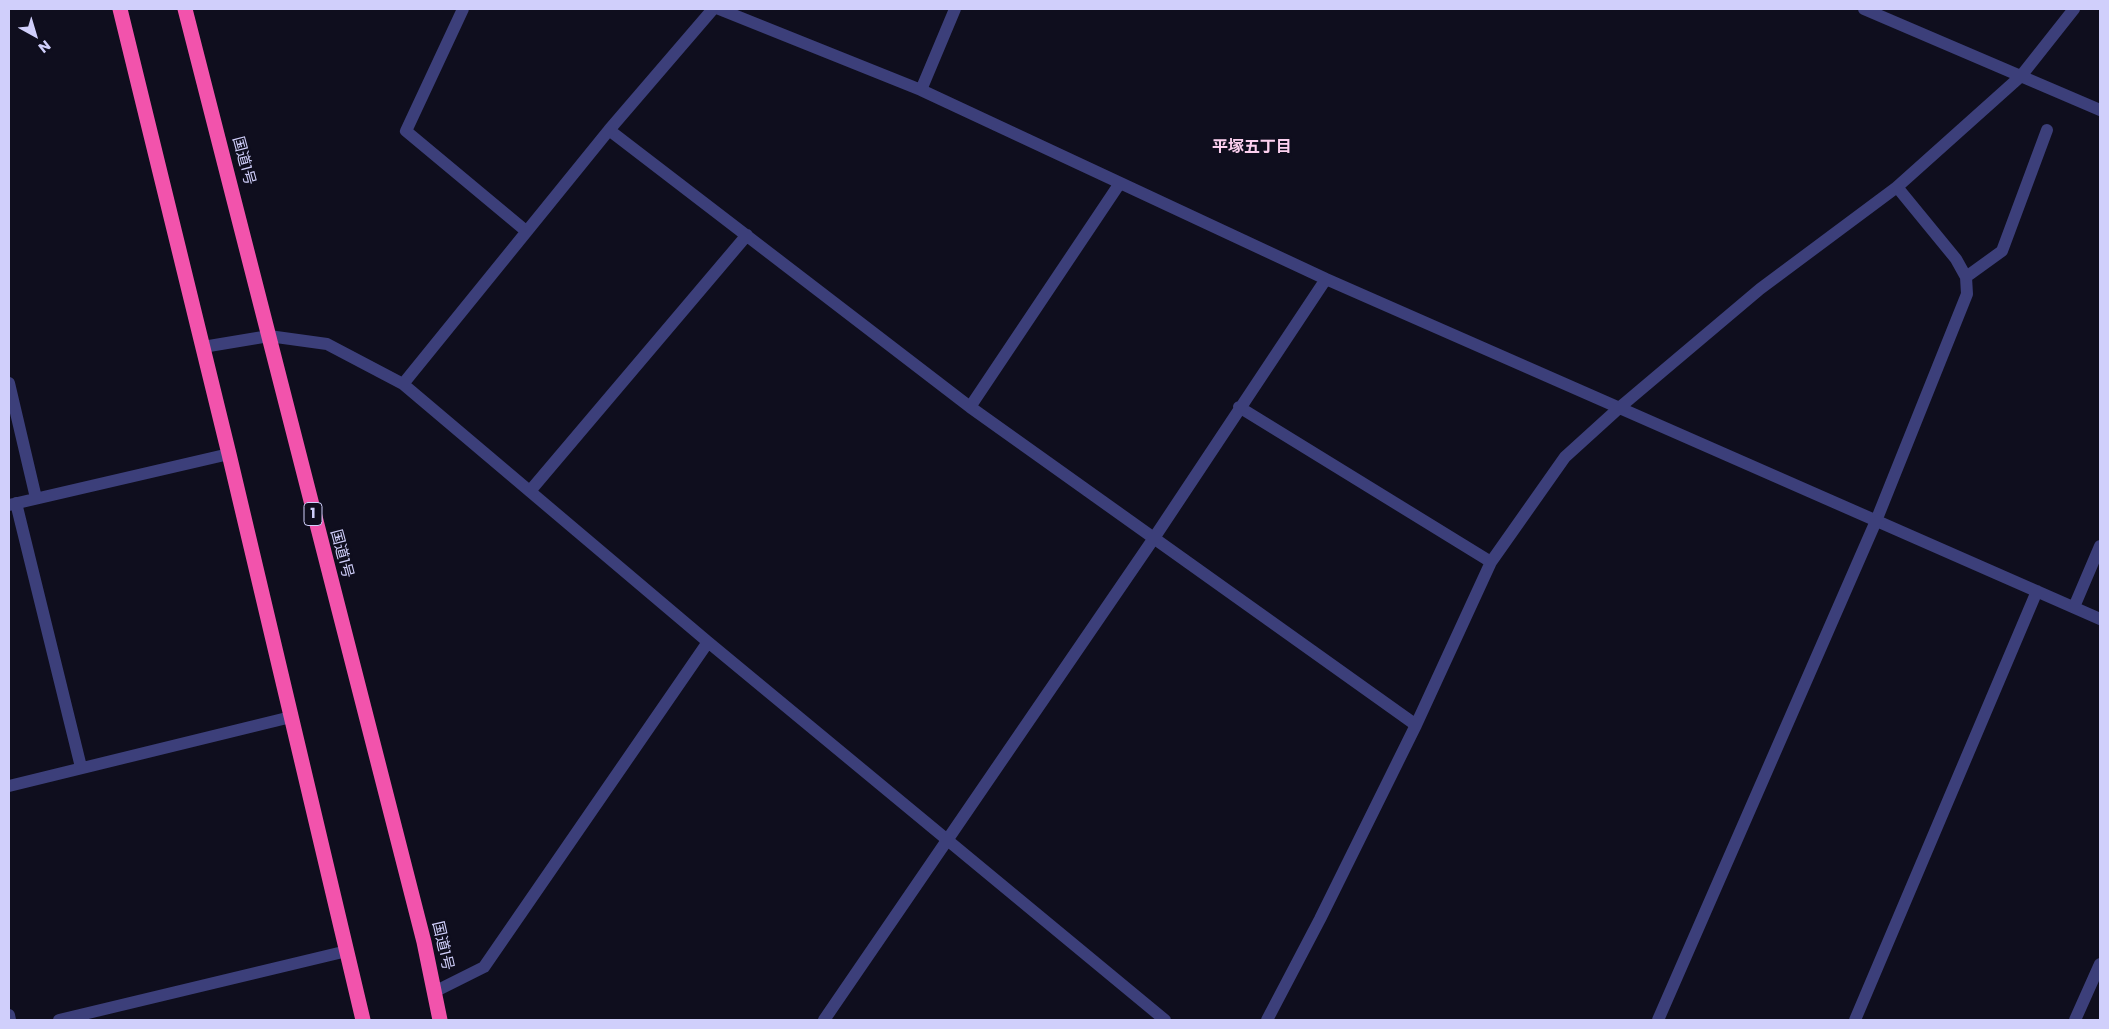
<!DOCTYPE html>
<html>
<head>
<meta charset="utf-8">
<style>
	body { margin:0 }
	#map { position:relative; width:2109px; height:1029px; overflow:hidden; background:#0f0e1e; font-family:Poppins,sans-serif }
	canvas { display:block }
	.frame { position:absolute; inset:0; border:10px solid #d0cffb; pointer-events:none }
	.north { position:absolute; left:10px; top:10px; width:50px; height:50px; -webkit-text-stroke:4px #0f0e1e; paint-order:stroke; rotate:141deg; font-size:14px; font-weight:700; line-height:20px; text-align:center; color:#d0cffb }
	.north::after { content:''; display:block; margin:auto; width:18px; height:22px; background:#d0cffb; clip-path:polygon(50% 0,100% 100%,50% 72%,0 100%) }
</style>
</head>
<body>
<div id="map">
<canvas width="2109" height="1029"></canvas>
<div class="frame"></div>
<div class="north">N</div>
</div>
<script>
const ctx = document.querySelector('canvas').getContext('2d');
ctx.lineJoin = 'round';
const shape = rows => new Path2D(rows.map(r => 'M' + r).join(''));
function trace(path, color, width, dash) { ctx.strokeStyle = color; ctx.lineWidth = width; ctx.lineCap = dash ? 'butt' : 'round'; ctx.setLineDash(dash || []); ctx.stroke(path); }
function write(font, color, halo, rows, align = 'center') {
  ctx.font = font + ' Poppins,"Noto Sans JP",sans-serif'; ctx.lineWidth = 5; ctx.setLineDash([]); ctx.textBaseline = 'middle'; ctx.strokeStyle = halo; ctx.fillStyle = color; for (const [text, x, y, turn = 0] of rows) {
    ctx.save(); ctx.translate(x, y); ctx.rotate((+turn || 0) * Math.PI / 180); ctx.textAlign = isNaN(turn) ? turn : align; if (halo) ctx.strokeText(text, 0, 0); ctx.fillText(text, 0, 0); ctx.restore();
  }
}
const minor = shape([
	[463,9,406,131,526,231],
	[719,9,921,90,1326,279,2100,619],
	[1864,9,2100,110],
	[921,90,955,9],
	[609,130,970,407,1416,725],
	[1966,277,2002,251,2047,130],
	[203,347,269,336,327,344,403,384,708,642,1165,1020],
	[9,383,36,498],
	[403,384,609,130,713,9],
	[970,407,1120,183],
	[1239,407,1491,562],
	[530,491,747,235],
	[16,503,81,767],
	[9,505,229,454],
	[2074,607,2100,546],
	[9,786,291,717],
	[434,992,484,967,708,642],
	[9,1015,10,1020],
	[59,1020,347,951],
	[824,1020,1154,538,1326,279],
	[1267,1020,1320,919,1416,725,1491,562,1565,457,1619,408,1760,289,1897,187,2021,76,2074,9],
	[1658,1020,1876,521,1967,294,1966,277,1956,259,1897,187],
	[1855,1020,2037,591],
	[2075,1020,2100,964]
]);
const highway = shape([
	[120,9,229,454,363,1020],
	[185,9,424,942,440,1020]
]);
const shields = [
	[313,514,18]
];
const shieldNames = [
	["1",313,514]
];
const streetNames = [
	["国道1号",243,161,75],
	["国道1号",341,554,75],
	["国道1号",442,946,77]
];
const neighbourhoodNames = [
	["平塚五丁目",1252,148]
];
trace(minor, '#3c3f7a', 12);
trace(highway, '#f253ac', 15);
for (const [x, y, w] of shields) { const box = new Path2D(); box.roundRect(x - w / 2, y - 11.5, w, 23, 4); ctx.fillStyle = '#0f0e1e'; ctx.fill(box); trace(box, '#d0cffb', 1); }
write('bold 14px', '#d0cffb', null, shieldNames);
write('15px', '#d0cffb', '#0f0e1e', streetNames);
write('bold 16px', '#fcd0ef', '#0f0e1e', neighbourhoodNames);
</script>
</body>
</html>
